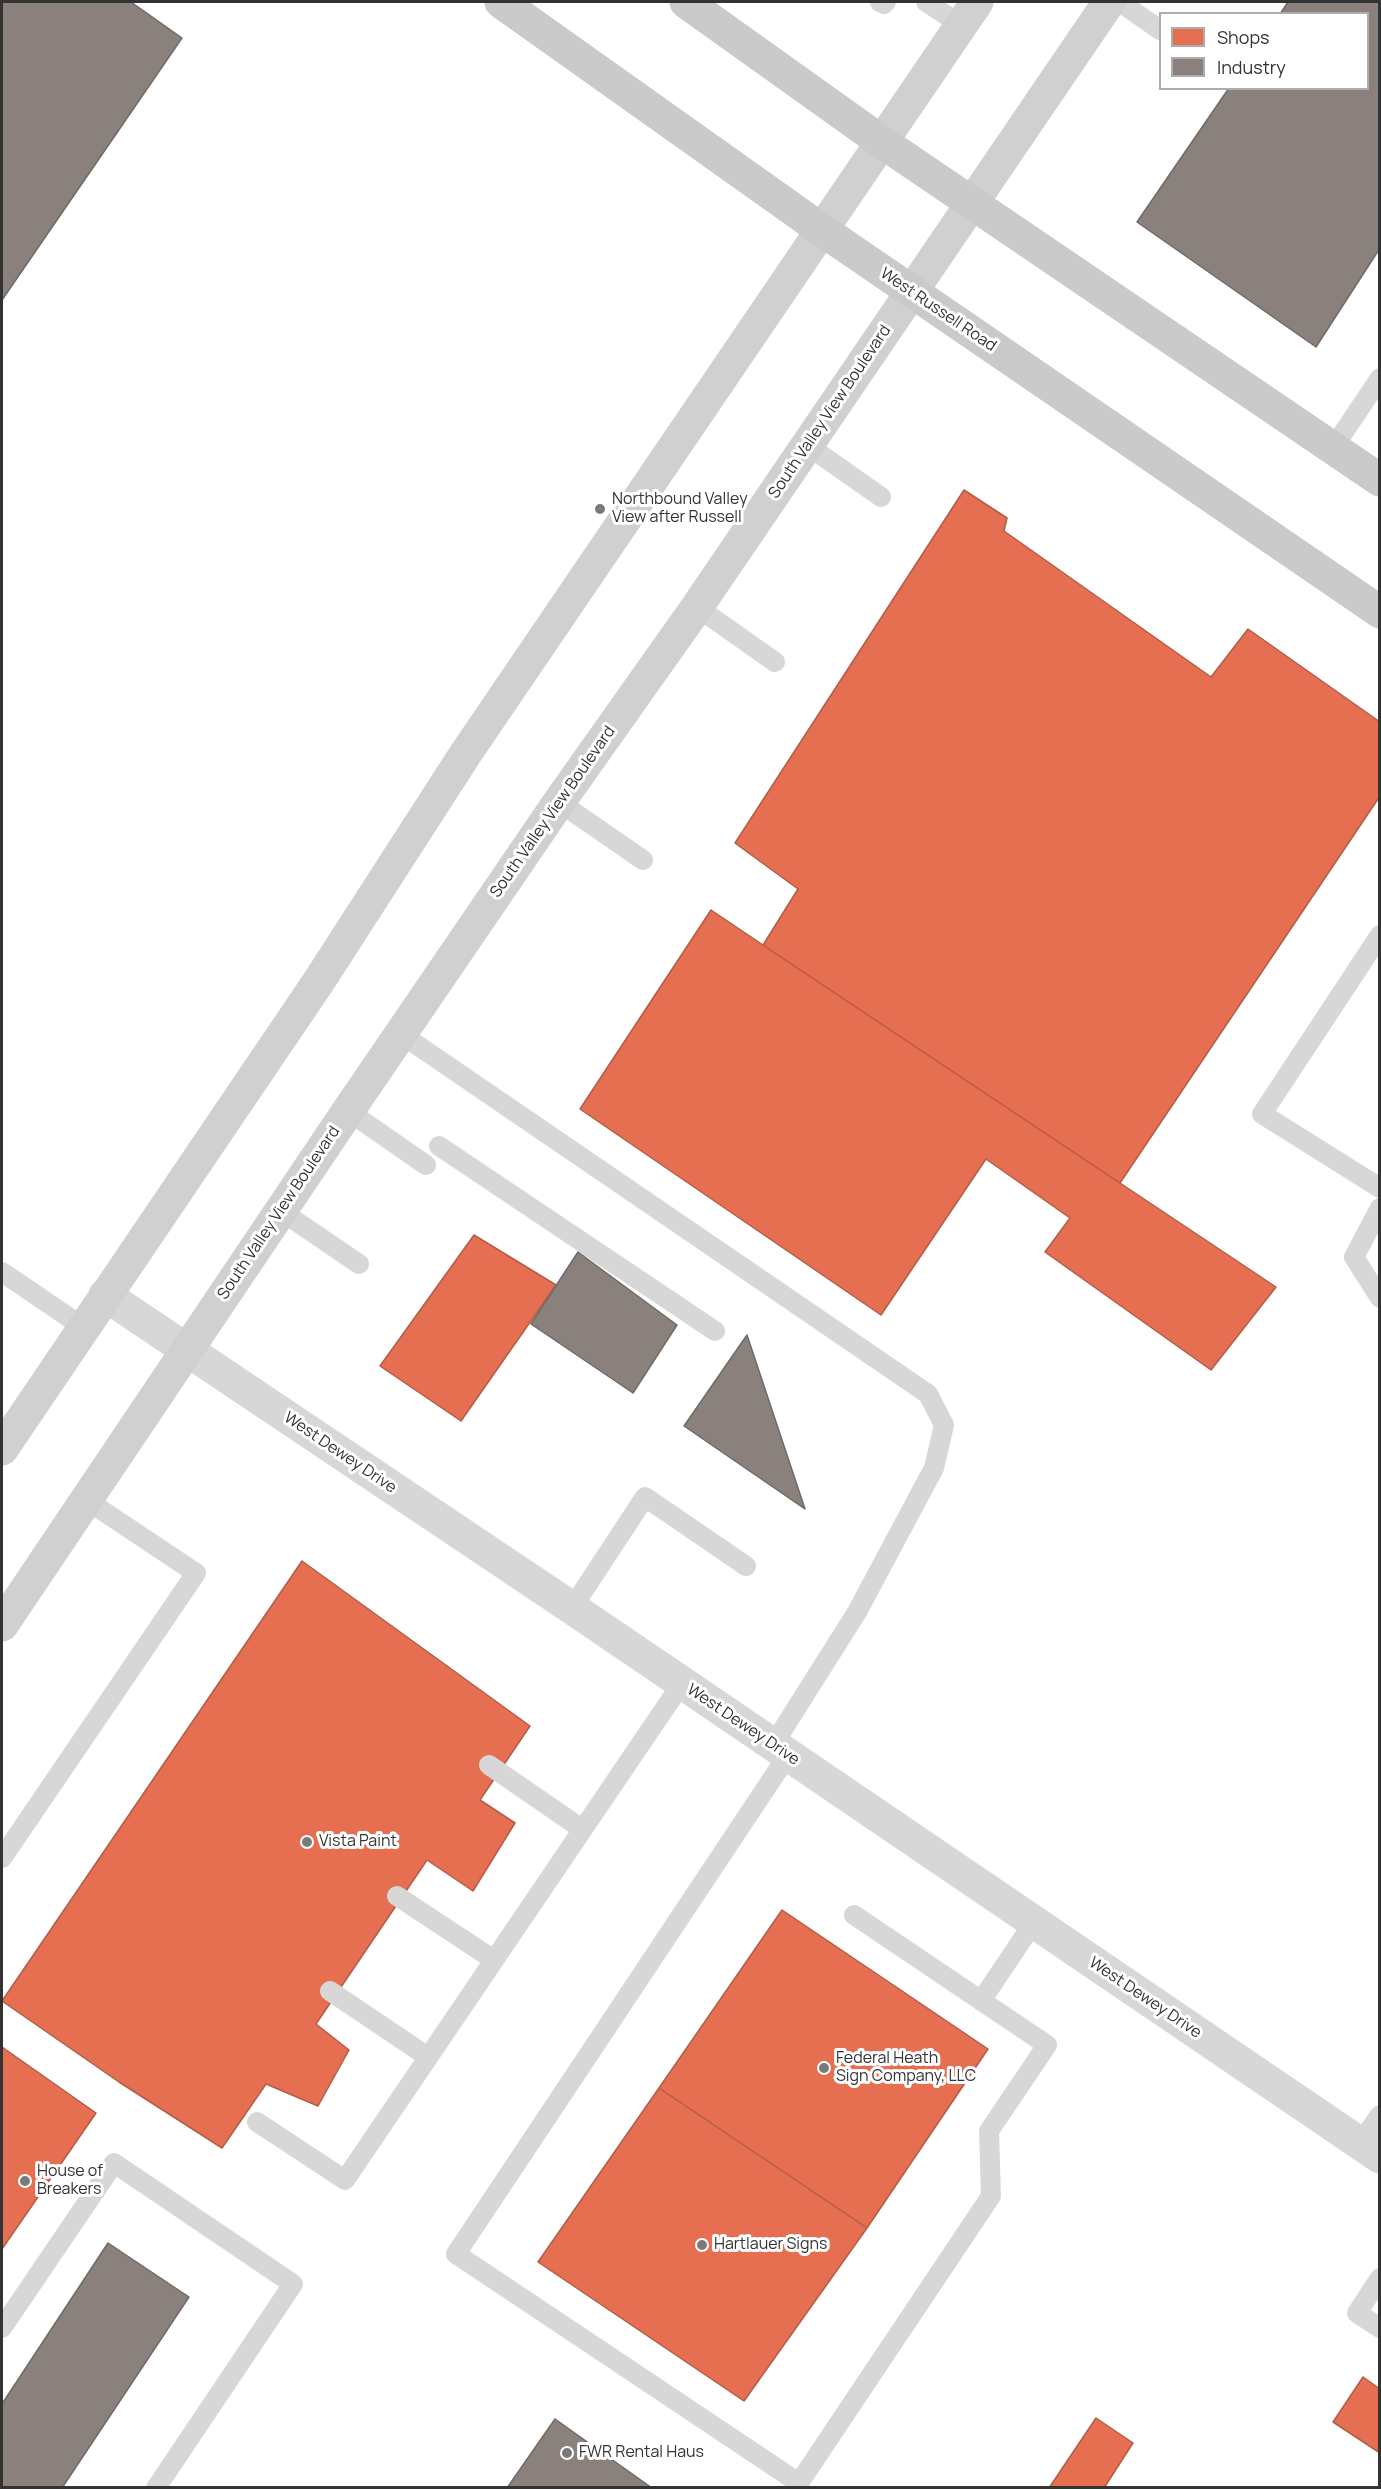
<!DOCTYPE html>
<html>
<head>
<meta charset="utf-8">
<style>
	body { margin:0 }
	#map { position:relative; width:1381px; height:2489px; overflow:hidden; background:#fff; font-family:Manrope,sans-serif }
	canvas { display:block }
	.frame { position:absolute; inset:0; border:3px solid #333; pointer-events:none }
	.legend { position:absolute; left:1159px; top:12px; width:210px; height:78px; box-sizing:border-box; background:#fff; border:2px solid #adadad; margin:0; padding:8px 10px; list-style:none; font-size:18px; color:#333 }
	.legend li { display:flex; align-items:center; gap:12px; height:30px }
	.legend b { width:30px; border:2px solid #adadad }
</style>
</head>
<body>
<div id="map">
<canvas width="1381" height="2489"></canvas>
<div class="frame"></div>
<ul class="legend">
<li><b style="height:16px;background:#e76f51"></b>Shops</li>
<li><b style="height:16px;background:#8a817c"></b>Industry</li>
</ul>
</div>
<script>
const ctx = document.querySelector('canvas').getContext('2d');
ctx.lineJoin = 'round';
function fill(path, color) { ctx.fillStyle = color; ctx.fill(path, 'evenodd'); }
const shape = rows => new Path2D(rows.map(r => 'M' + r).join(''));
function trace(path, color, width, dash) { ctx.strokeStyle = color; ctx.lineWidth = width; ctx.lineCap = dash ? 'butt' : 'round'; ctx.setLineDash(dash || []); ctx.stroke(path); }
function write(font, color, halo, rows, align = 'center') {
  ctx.font = font + ' Manrope,sans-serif'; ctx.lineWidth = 6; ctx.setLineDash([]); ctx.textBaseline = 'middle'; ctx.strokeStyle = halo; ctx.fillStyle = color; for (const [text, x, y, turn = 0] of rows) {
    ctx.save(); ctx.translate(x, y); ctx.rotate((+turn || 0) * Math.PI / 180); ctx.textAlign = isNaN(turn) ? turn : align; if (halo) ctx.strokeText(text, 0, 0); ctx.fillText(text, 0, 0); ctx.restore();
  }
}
const shops = shape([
	[964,490,1007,518,1004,531,1211,677,1248,629,1380,722,1380,796,1120,1183,763,945,798,889,735,843,964,490],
	[711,910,763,945,1276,1287,1211,1370,1045,1252,1070,1218,986,1159,881,1315,580,1109,711,910],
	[474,1235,556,1285,461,1421,380,1366,474,1235],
	[302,1561,530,1726,480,1800,515,1823,473,1891,427,1860,316,2024,349,2050,318,2106,266,2084,222,2148,119,2082,2,2001,302,1561],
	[782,1910,988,2049,867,2228,659,2088,782,1910],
	[2,2047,96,2113,2,2249,2,2047],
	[659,2088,867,2228,744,2401,538,2262,659,2088],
	[1363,2377,1380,2389,1380,2453,1333,2422,1363,2377],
	[1096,2418,1133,2443,1104,2488,1049,2488,1096,2418]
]);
const industry = shape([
	[2,2,131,2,182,38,2,300,2,2],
	[1288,2,1380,2,1380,248,1316,347,1137,222,1229,88,1368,88,1368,14,1280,14,1288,2],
	[578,1252,677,1325,633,1393,531,1324,578,1252],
	[747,1335,805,1509,684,1426,747,1335],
	[108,2243,189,2297,62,2488,2,2488,2,2404,108,2243],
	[555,2419,652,2488,507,2488,555,2419]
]);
const service = shape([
	[880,2,884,4,886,2],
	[926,2,961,25],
	[1120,2,1160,30],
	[807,445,881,497],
	[1333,448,1380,378],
	[697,607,775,662],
	[559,802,643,860],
	[1380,935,1262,1114,1380,1188],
	[401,1034,928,1394,944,1425,934,1468,857,1612,773,1745],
	[348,1111,426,1165],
	[439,1146,715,1331],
	[1380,1208,1354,1257,1380,1298],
	[281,1211,359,1264],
	[2,1272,83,1327],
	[572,1608,645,1497,746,1566],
	[788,1755,456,2254,799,2483,991,2196,989,2131,1047,2045,854,1915],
	[489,1765,582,1829],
	[2,1858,196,1573,85,1499],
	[397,1896,494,1960],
	[330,1991,428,2057],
	[981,2001,1034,1922],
	[257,2122,345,2180,682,1683],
	[1360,2144,1380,2115],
	[1380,2278,1357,2313,1380,2328],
	[2,2328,114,2163,293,2284,156,2488]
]);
const minor = shape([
	[105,1295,572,1608,1380,2157]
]);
const secondary = shape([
	[2,1449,319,981,466,753,977,2],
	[2,1625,348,1111,559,802,697,607,1109,2]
]);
const primary = shape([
	[501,2,822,230,1380,612],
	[686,2,882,142,1380,480]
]);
const markers = [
	[600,509,6,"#7a7a7a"],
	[307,1842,6,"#7a7a7a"],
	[824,2068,6,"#7a7a7a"],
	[25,2181,6,"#7a7a7a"],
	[702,2245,6,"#7a7a7a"],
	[567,2453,6,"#7a7a7a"]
];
const streetNames = [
	["West Russell Road",938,310,34],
	["South Valley View Boulevard",830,412,-56],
	["South Valley View Boulevard",553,812,-55],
	["South Valley View Boulevard",279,1213,-56],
	["West Dewey Drive",340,1453,34],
	["West Dewey Drive",743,1725,34],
	["West Dewey Drive",1145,1998,34]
];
const poiNames = [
	["Northbound Valley",612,500],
	["View after Russell",612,518],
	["Vista Paint",319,1842],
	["Federal Heath",836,2059],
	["Sign Company, LLC",836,2077],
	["House of",37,2172],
	["Breakers",37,2190],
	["Hartlauer Signs",714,2245],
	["FWR Rental Haus",579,2453]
];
fill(shops, '#e76f51');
trace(shops, '#b15d48', 1.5);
fill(industry, '#8a817c');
trace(industry, '#706a66', 1.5);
trace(service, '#d7d7d7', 20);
trace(minor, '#d7d7d7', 33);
trace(secondary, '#d0d0d0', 33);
trace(primary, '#cacaca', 33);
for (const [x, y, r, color] of markers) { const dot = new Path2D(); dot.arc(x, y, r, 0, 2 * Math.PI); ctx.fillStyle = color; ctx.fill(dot); trace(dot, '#fff', 2); }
write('16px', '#333', '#fff', streetNames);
write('16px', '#333', '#fff', poiNames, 'left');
</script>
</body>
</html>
